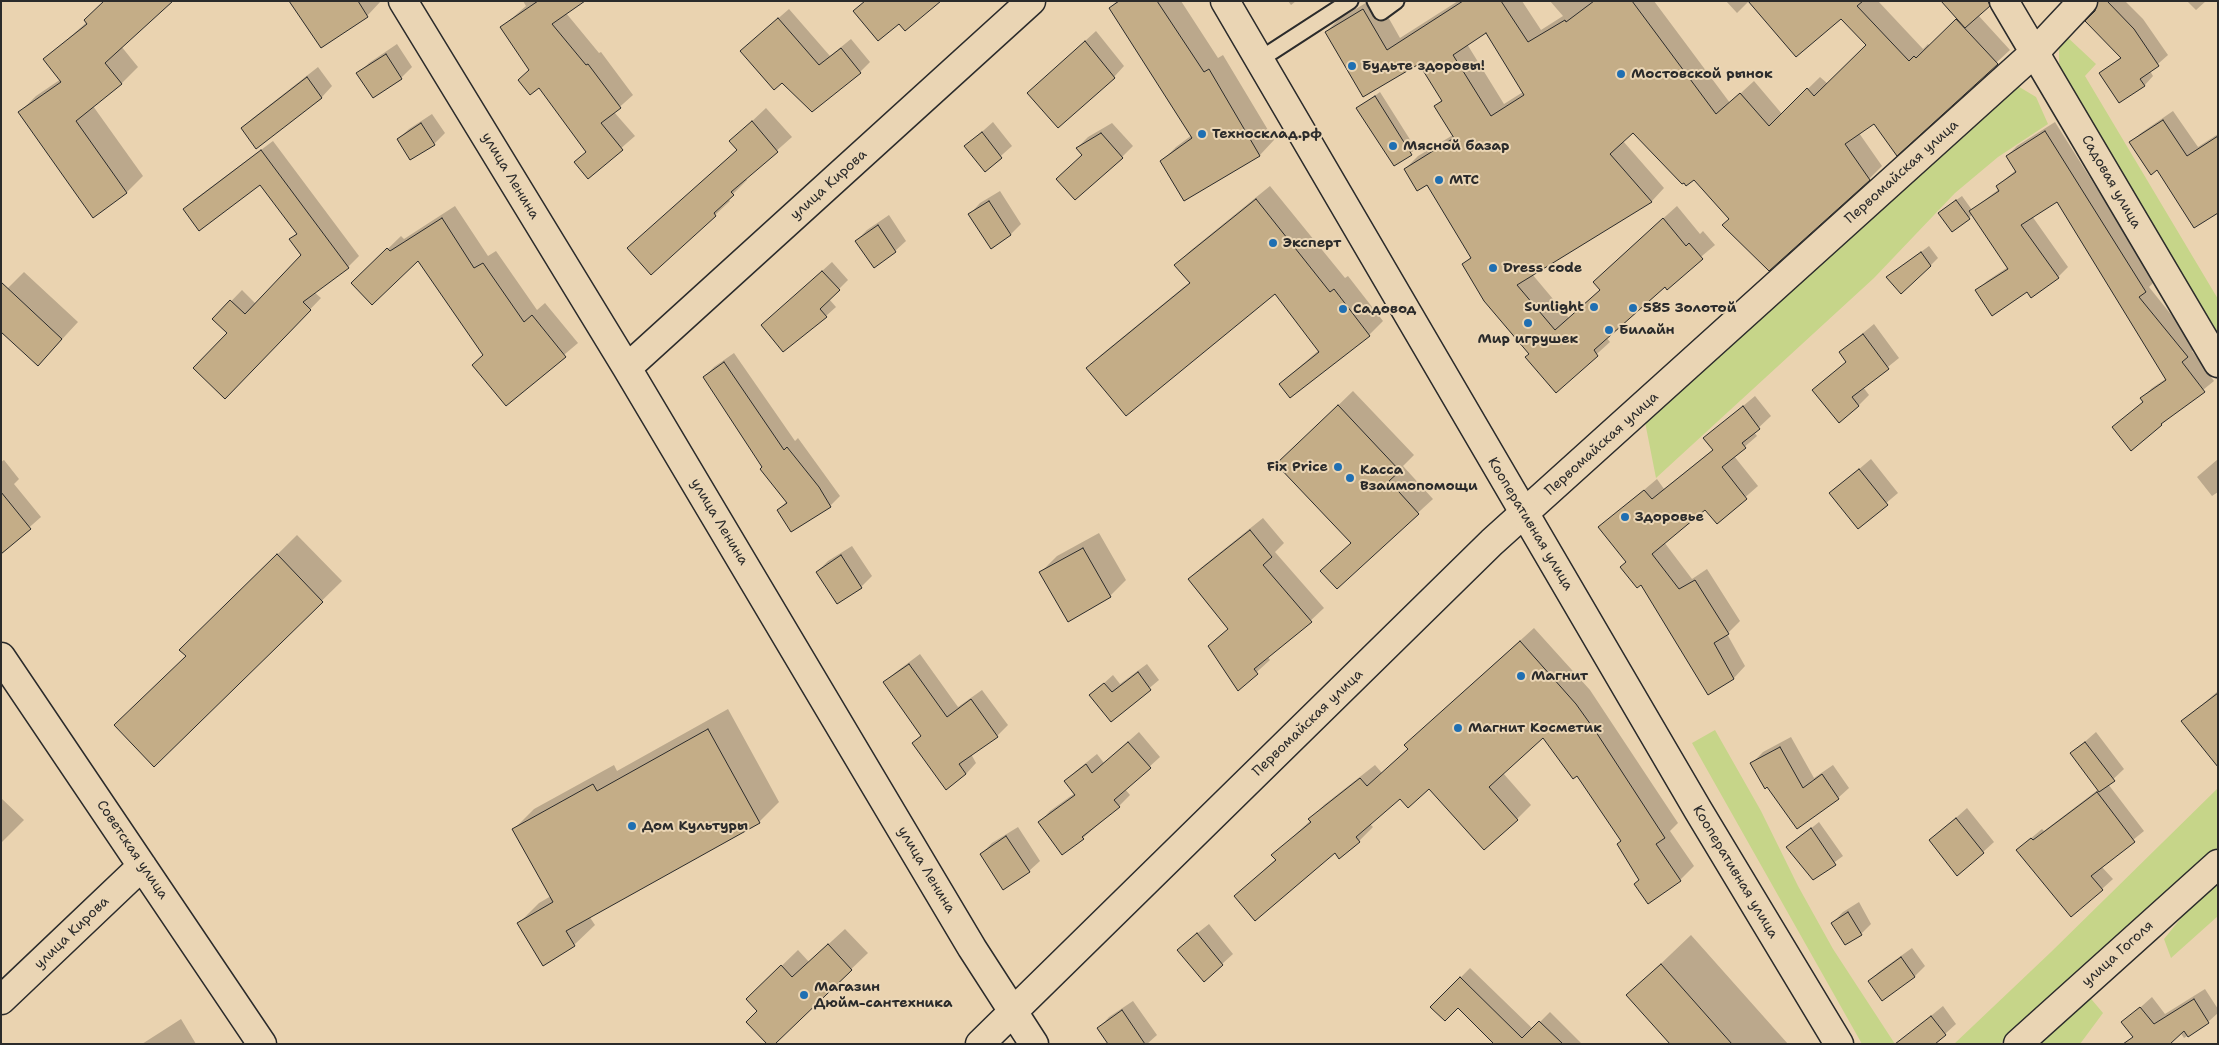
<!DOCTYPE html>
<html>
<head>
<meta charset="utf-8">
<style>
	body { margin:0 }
	#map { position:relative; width:2219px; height:1045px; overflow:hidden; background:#ead3b0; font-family:"Shantell Sans",sans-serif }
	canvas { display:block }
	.frame { position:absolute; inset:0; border:2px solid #2b2b2b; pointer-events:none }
</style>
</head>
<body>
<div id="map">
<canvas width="2219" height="1045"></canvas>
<div class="frame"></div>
</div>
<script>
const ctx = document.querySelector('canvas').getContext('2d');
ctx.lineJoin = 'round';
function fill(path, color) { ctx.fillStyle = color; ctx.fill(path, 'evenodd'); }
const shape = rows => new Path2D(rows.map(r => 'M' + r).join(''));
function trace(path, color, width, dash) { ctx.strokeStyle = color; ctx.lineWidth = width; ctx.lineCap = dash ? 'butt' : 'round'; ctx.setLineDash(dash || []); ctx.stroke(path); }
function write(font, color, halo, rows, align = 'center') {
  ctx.font = font + ' "Shantell Sans",sans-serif'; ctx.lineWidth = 4; ctx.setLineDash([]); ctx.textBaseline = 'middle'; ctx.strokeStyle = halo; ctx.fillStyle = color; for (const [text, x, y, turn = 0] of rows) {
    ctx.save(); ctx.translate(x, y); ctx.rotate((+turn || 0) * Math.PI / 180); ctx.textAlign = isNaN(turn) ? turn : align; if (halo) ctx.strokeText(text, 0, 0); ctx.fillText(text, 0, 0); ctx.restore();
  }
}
const green = shape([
	[2065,35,2096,64,2085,76,2218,299,2218,337,2105,143,2059,72,2059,44],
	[2016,85,2036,97,2048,124,1998,157,1955,193,1874,278,1656,478,1645,422],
	[1715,730,1761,811,1798,886,1833,949,1895,1044,1862,1044,1692,743],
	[2218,788,2218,848,2000,1044,1954,1044,2051,952],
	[2218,877,2218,916,2171,958,2164,939,2208,885],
	[2087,994,2103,1013,2080,1044,2031,1044]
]);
const shadow = shape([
	[301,1,381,1,367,16],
	[523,1,578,1,566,13,599,53,601,52,633,95,614,112,635,136,588,177,576,162,587,151,502,27,526,6],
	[1117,1,1181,1,1218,58,1223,55,1274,140,1260,155,1185,199,1162,161,1176,147,1192,135,1110,8],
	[1288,1,1296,1,1291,5],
	[1369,1,1379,1,1400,38,1458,1,1522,1,1541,30,1563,16,1550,1,1654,1,1730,103,1754,81,1782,114,1820,77,1828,84,1867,45,1841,18,1750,1,1878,1,1923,49,1928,44,1930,46,1958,18,1943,1,1993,1,1978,15,2010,50,1897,154,1874,122,1859,133,1882,166,1869,179,1730,219,1694,179,1633,131,1623,141,1664,188,1652,201,1532,274,1569,318,1601,289,1607,269,1677,206,1700,234,1703,231,1715,245,1606,337,1610,342,1556,391,1463,265,1472,256,1428,183,1405,169,1418,156,1453,135,1435,106,1443,99,1419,62,1326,32,1339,19],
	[1487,32,1523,92,1504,104,1467,44],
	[1726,1,1749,1,1737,13],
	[2100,1,2125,1,2143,19,2168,55,2150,71,2153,76,2144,86,2101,73,2121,57,2096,12],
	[2187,1,2206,1,2196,10],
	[789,9,830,56,851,39,870,62,860,72,782,81,752,41],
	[87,22,121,46,138,67,122,83,93,106,143,176,127,192,93,216,20,112,36,96,61,79,45,59],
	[1096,31,1124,66,1114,77,1039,83],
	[397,44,412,67,401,78,358,74,369,63],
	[318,67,332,86,322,97,257,147,242,128,253,118],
	[1380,92,1416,149,1394,165,1358,108],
	[766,108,792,137,746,178,747,180,728,199,730,201,715,215,651,273,629,248,738,149,731,141],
	[2173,111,2198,147,2218,134,2218,176,2158,168,2131,142,2141,133],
	[432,114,445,133,434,144,411,159,398,139,409,129],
	[993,122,1012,146,985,170,966,146],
	[2055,122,2155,281,2149,287,2197,347,2192,351,2214,381,2161,424,2113,428,2144,401,2142,398,2152,388,2167,378,2057,200,2032,216,2068,267,2058,277,2028,291,1977,291,1987,281,2008,267,1972,214,1969,218,1945,208,1962,196,1972,210,1999,189,1997,186,2016,170,2007,156,2017,146],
	[1112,123,1133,146,1122,157,1084,155,1077,148,1088,137],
	[273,141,359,256,348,267,314,292,321,298,236,387,228,332,214,319,242,290,256,304,302,255,291,239,297,233,261,183,184,209,195,199],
	[1270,186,1345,278,1348,276,1383,321,1369,335,1280,384,1319,350,1275,293,1088,368,1102,354,1190,282,1176,265,1190,251],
	[1000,191,1021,224,1011,234,970,214,980,203],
	[455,206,488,256,496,251,537,310,545,303,578,343,506,404,484,354,418,259,366,270,401,236,404,239],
	[889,215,906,241,895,251,856,241,867,230],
	[1929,246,1938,258,1930,266,1887,277],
	[832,262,848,280,829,299,836,307,826,316,772,316],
	[24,272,78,322,54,348,1,295],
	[1874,324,1899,358,1863,387,1869,395,1858,406,1814,390,1847,361,1840,352],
	[734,353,795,441,798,438,840,496,830,506,792,531,778,510,787,501,704,377,714,367],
	[1353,391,1414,455,1403,466,1433,499,1337,587,1352,542,1292,450],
	[1755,396,1771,416,1754,432,1757,436,1734,456,1758,486,1717,522,1706,508,1664,542,1692,579,1707,569,1740,621,1727,634,1745,666,1734,678,1708,693,1627,562,1600,527,1657,479,1664,489,1714,449,1705,438],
	[1871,459,1898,493,1858,527,1831,493],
	[2218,459,2218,492,2212,496,2197,477],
	[4,460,19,479,14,484,41,517,7,547,1,540,1,462],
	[1263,518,1284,543,1275,552,1324,608,1291,639,1267,656,1270,660,1238,689,1229,628,1190,579,1202,567],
	[1099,533,1126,580,1110,596,1041,572,1057,556],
	[297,535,342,581,154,765,187,655,181,650],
	[852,546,872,576,861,587,817,572,828,561],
	[1534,628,1590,690,1678,823,1670,831,1694,866,1680,880,1640,879,1622,840,1577,774,1543,736,1503,773,1531,805,1517,819,1429,787,1400,797,1370,824,1373,827,1359,841,1235,896,1276,859,1273,855,1311,820,1310,819,1324,805,1375,765,1382,773,1409,748,1420,731],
	[920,654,958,707,982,690,1008,725,997,736,971,754,976,763,966,774,913,743,922,735,885,682,896,672],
	[1147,664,1159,680,1111,720,1091,695,1113,675,1120,684],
	[2218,691,2218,744,2183,721],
	[728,709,779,802,759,822,589,916,595,925,574,945,519,923,539,903,551,896,514,829,534,809,614,765,617,771],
	[1139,732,1160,757,1125,789,1130,795,1119,806,1083,838,1040,822,1050,811,1075,793,1066,781,1076,771,1097,754,1104,763],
	[2096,732,2124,769,2108,784,2144,831,2101,866,2113,879,2102,889,2017,850,2042,829,2044,831,2099,789,2072,753],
	[1791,737,1814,778,1833,765,1849,788,1838,798,1768,786,1752,763,1763,752],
	[1,798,24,820,1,843],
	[1967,808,1994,842,1983,852,1930,841],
	[1819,822,1843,856,1813,878,1788,847],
	[1018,827,1040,861,1029,871,981,854,992,843],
	[1859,902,1871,924,1861,934,1832,923,1843,912],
	[1209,924,1233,954,1222,964,1190,939],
	[845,929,868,953,773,1044,759,1011,764,983,798,950,809,962],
	[1691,935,1788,1044,1672,1044,1628,995],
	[1912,948,1925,966,1915,976,1882,999,1869,981,1880,971],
	[1470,968,1533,1029,1550,1012,1582,1044,1496,1044,1458,1006,1432,1007],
	[2205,989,2218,1009,2218,1013,2208,1022,2184,1038,2180,1032,2123,1023,2152,997,2165,1014],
	[1133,1001,1157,1035,1147,1044,1110,1044,1099,1028,1109,1017],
	[1943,1006,1956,1024,1945,1034,1904,1038],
	[181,1019,196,1044,142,1044]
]);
const building = shape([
	[104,1,173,1,105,63,122,84,76,121,127,193,93,218,18,112,61,82,43,59,87,24,84,20,104,1],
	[289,1,358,1,368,17,321,48,289,1],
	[538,1,585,1,552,24,586,65,588,64,621,108,601,123,623,150,588,179,574,162,586,152,539,88,530,95,518,80,529,70,500,27,538,1],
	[865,1,941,1,905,31,899,24,878,41,853,11,865,1],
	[1119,1,1157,1,1204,72,1209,69,1260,156,1184,201,1160,161,1192,138,1109,8,1119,1],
	[1463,1,1501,1,1528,42,1565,20,1566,22,1594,1,1632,1,1716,114,1740,93,1769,126,1807,88,1814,96,1866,45,1841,19,1796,57,1748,1,1863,1,1857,6,1909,61,1914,56,1916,58,1956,19,1998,64,1897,156,1874,124,1845,144,1870,180,1769,271,1722,225,1729,219,1694,180,1686,186,1684,183,1682,184,1633,133,1610,154,1652,202,1517,285,1555,330,1600,290,1593,282,1663,218,1686,246,1689,243,1703,259,1667,290,1665,287,1594,350,1598,356,1556,393,1525,357,1529,354,1484,301,1462,264,1471,258,1427,185,1417,191,1404,169,1454,138,1434,106,1442,101,1419,64,1363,97,1325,32,1363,9,1387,50,1463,1],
	[1486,33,1524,95,1491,116,1453,55,1486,33],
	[1941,1,1988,1,1990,6,1965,28,1941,1],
	[2098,1,2107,1,2134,29,2159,66,2140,79,2145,86,2119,103,2099,73,2121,58,2085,21,2095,11,2098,1],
	[778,18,819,65,841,48,861,73,812,112,782,83,774,90,740,51,778,18],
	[1085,41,1115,78,1058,128,1027,93,1085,41],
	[386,54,402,79,373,98,356,73,386,54],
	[307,77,322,98,256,149,241,128,307,77],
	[1375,96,1412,155,1394,166,1356,108,1375,96],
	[2163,120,2187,156,2218,136,2218,213,2194,228,2157,170,2151,175,2129,142,2163,120],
	[752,121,778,152,731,192,734,195,714,213,716,216,651,275,627,248,737,150,729,141,752,121],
	[421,123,435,145,410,160,397,139,421,123],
	[2045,131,2146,292,2139,297,2188,357,2182,362,2205,392,2161,424,2162,425,2131,451,2112,427,2143,402,2140,398,2166,380,2057,202,2021,225,2059,278,2031,298,2027,292,1992,316,1975,290,2008,269,1969,211,1999,191,1996,186,2016,172,2006,156,2045,131],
	[982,132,1002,158,985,172,964,146,982,132],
	[1101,133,1123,158,1075,200,1056,179,1082,155,1076,148,1101,133],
	[261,150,349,268,303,302,311,310,225,399,193,368,227,333,212,319,230,300,245,314,301,255,289,239,297,234,260,185,199,231,183,209,261,150],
	[1256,199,1330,292,1334,289,1370,336,1290,398,1279,384,1319,352,1275,294,1126,416,1086,368,1190,283,1174,265,1256,199],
	[1956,200,1970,219,1952,232,1938,213,1956,200],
	[989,201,1011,235,991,249,968,214,989,201],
	[442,218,474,268,483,263,524,322,532,315,566,357,506,406,472,365,483,355,418,261,372,305,351,283,387,248,390,251,442,218],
	[878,225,896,252,874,268,855,241,878,225],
	[1921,252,1931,266,1901,294,1886,277,1921,252],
	[822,271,840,290,820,309,827,317,783,352,761,325,822,271],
	[1,282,62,339,38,366,1,332,1,282],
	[1863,334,1889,369,1852,397,1859,406,1839,423,1812,390,1846,362,1839,352,1863,334],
	[724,362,784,450,787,447,819,487,831,507,791,532,777,510,787,503,760,469,762,467,703,377,724,362],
	[1338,405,1400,471,1389,481,1419,514,1337,589,1320,571,1351,543,1276,464,1338,405],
	[1743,406,1760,429,1742,443,1746,448,1722,467,1747,499,1717,524,1705,510,1652,554,1679,589,1695,580,1729,634,1714,643,1734,679,1708,695,1641,585,1637,588,1620,567,1626,562,1598,527,1644,490,1652,499,1713,450,1703,438,1743,406],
	[1859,469,1888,505,1858,529,1829,493,1859,469],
	[1,492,31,529,1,554,1,492],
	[1250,530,1272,557,1263,565,1312,622,1254,669,1258,674,1238,691,1208,646,1228,629,1188,579,1250,530],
	[1083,548,1111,597,1068,622,1039,572,1083,548],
	[277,554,323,602,154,767,114,725,186,656,179,650,277,554],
	[841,555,862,588,837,604,816,572,841,555],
	[1520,641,1576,704,1596,732,1665,838,1656,844,1681,881,1648,904,1634,884,1639,880,1617,844,1621,841,1577,776,1573,779,1543,738,1489,787,1518,820,1484,850,1429,789,1408,808,1400,799,1356,837,1360,842,1339,859,1335,853,1255,921,1234,896,1276,860,1271,855,1311,822,1308,819,1360,778,1367,786,1408,749,1404,745,1520,641],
	[909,664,947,717,971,699,998,737,959,764,966,774,946,790,912,743,921,736,883,682,909,664],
	[1138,672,1151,690,1111,722,1089,695,1104,683,1112,692,1138,672],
	[2218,693,2218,767,2181,721,2218,693],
	[708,729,760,823,566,931,575,946,543,966,517,923,553,902,512,829,593,784,597,791,708,729],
	[1128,742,1151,768,1114,800,1120,807,1082,837,1084,839,1062,855,1038,822,1075,795,1064,781,1086,764,1092,773,1128,742],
	[2085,742,2115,781,2099,792,2070,753,2085,742],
	[1780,747,1803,788,1822,774,1839,799,1797,829,1767,787,1765,789,1750,763,1780,747],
	[2097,792,2135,842,2091,876,2103,890,2071,917,2016,850,2031,838,2033,840,2097,792],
	[1956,818,1984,853,1957,876,1929,840,1956,818],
	[1811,828,1836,865,1813,880,1786,847,1811,828],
	[1006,836,1030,872,1003,890,980,854,1006,836],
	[1848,912,1862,935,1845,945,1831,923,1848,912],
	[1197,933,1223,965,1204,982,1177,950,1197,933],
	[828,944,852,970,775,1044,767,1044,746,1022,757,1011,746,999,781,965,792,977,828,944],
	[1901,957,1915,977,1882,1001,1868,981,1901,957],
	[1661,964,1732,1044,1670,1044,1626,995,1661,964],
	[1460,977,1522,1038,1539,1021,1563,1044,1494,1044,1458,1008,1445,1021,1430,1007,1460,977],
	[2194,999,2209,1023,2188,1037,2184,1031,2170,1044,2123,1044,2133,1037,2121,1022,2140,1007,2154,1024,2194,999],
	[1122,1010,1145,1044,1108,1044,1097,1028,1122,1010],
	[1931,1016,1946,1035,1935,1044,1895,1044,1931,1016]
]);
const service = shape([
	[1375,1,1381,12,1396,1],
	[1259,60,1350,1]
]);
const minor = shape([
	[403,1,627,368,972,948,1034,1044],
	[2004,1,2218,363],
	[627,368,1031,1],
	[1,657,262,1044],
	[1,1000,142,866],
	[980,1044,1492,542,2035,52,2083,1],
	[2018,1044,2218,864]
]);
const tertiary = shape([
	[1225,1,1698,810,1839,1044]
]);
const markers = [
	[1352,66,5,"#1f6fb2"],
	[1621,74,5,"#1f6fb2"],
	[1202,134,5,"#1f6fb2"],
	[1393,146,5,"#1f6fb2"],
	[1439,180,5,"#1f6fb2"],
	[1273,243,5,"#1f6fb2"],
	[1493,268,5,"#1f6fb2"],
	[1594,307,5,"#1f6fb2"],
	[1633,308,5,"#1f6fb2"],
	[1343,309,5,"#1f6fb2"],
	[1528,323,5,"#1f6fb2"],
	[1609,330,5,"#1f6fb2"],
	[1338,467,5,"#1f6fb2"],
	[1350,478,5,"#1f6fb2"],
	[1625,517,5,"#1f6fb2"],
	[1521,676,5,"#1f6fb2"],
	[1458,728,5,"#1f6fb2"],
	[632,826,5,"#1f6fb2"],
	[804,995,5,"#1f6fb2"]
];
const poiNames = [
	["Будьте здоровы!",1362,66],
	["Мостовской рынок",1631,74],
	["Техносклад.рф",1212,134],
	["Мясной базар",1403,146],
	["МТС",1449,180],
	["Эксперт",1283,243],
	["Dress code",1503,268],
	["Sunlight",1584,307,"right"],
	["585 Золотой",1643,308],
	["Садовод",1353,309],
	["Билайн",1619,330],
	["Мир игрушек",1528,339,"center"],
	["Fix Price",1328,467,"right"],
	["Касса",1360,470],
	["Взаимопомощи",1360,486],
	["Здоровье",1635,517],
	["Магнит",1531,676],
	["Магнит Косметик",1468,728],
	["Дом Культуры",642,826],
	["Магазин",814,987],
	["Дюйм-сантехника",814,1003]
];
const streetNames = [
	["Первомайская улица",1902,172,-42],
	["улица Ленина",510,176,59],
	["Садовая улица",2111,182,60],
	["улица Кирова",829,185,-42],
	["Первомайская улица",1602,444,-42],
	["улица Ленина",719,522,59],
	["Кооперативная улица",1530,524,59],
	["Первомайская улица",1308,723,-44],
	["Советская улица",132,850,56],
	["улица Ленина",926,870,59],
	["Кооперативная улица",1735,872,59],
	["улица Кирова",72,933,-44],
	["улица Гоголя",2118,954,-42]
];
fill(green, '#c6d589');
fill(shadow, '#0003');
fill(building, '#c4ad87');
trace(building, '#2b2b2b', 1);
trace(service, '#2b2b2b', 19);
trace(minor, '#2b2b2b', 31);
trace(tertiary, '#2b2b2b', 31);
trace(service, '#ead5b4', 15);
trace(minor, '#ead5b4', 28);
trace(tertiary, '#ead5b4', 28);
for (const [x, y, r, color] of markers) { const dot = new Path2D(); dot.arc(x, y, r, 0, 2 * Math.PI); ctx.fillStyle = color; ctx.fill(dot); trace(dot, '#ead5b4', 2); }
write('bold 14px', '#2b2b2b', '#ead5b4', poiNames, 'left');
write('14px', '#2b2b2b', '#ead5b4', streetNames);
</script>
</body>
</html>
